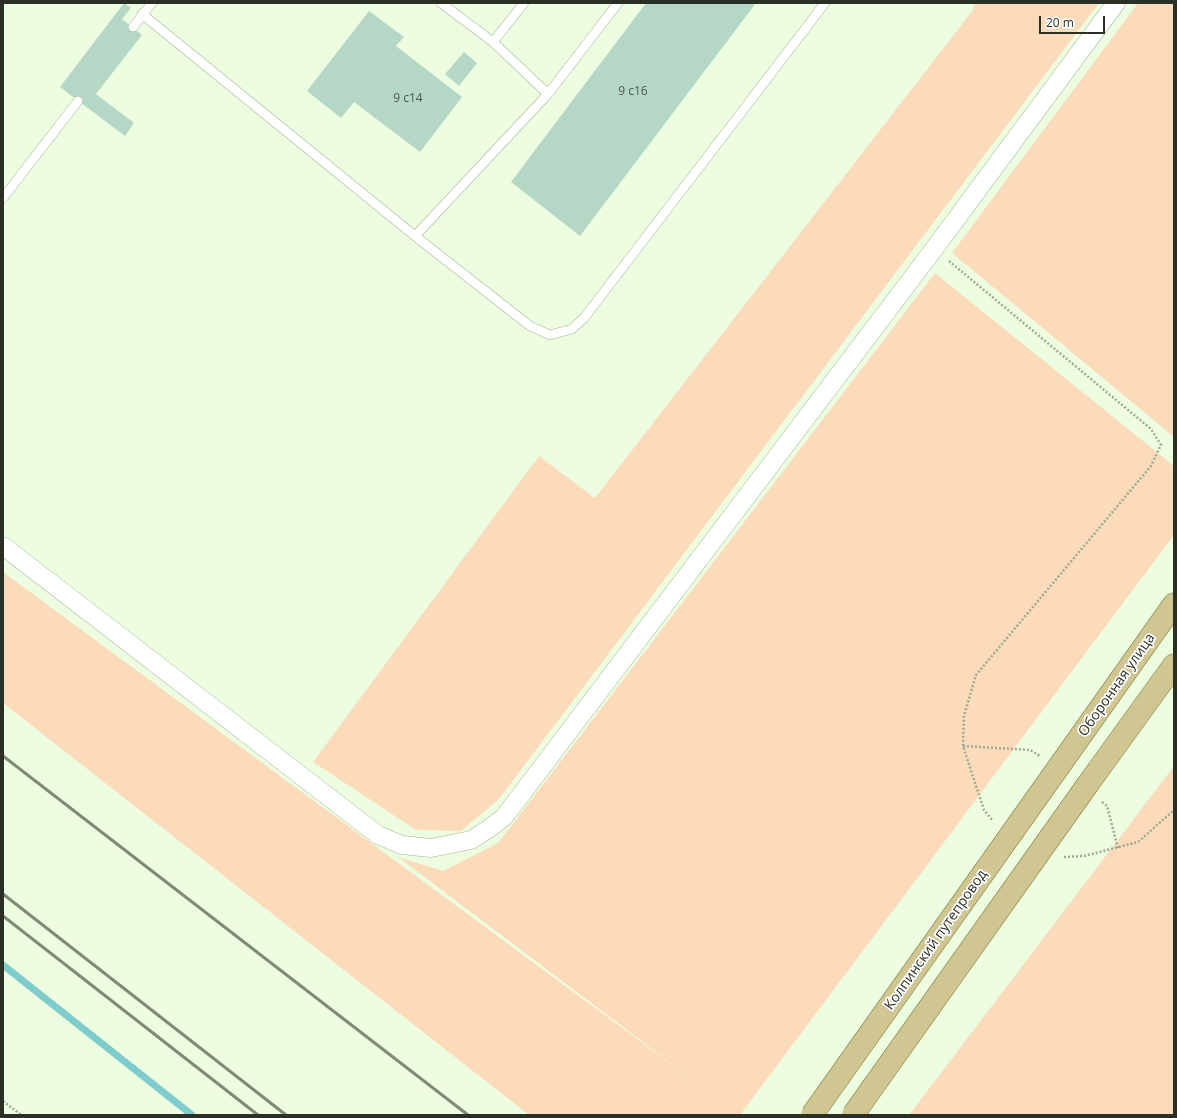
<!DOCTYPE html>
<html>
<head>
<meta charset="utf-8">
<style>
	body { margin:0 }
	#map { position:relative; width:1177px; height:1118px; overflow:hidden; background:#edfee0; font-family:"Open Sans",sans-serif }
	canvas { display:block }
	.frame { position:absolute; inset:0; border:4px solid #2a3025; pointer-events:none }
	.scale { position:absolute; left:1039px; top:16px; width:66px; height:18px; box-sizing:border-box; border:2px solid #2a3025; border-top:0; padding-left:5px; font-size:12px; line-height:14px; white-space:nowrap; color:#2a3025; -webkit-text-stroke:3px #fff; paint-order:stroke }
</style>
</head>
<body>
<div id="map">
<canvas width="1177" height="1118"></canvas>
<div class="frame"></div>
<div class="scale">20 m</div>
</div>
<script>
const ctx = document.querySelector('canvas').getContext('2d');
ctx.lineJoin = 'round';
function fill(path, color) { ctx.fillStyle = color; ctx.fill(path, 'evenodd'); }
const shape = rows => new Path2D(rows.map(r => 'M' + r).join(''));
function trace(path, color, width, dash) { ctx.strokeStyle = color; ctx.lineWidth = width; ctx.lineCap = dash ? 'butt' : 'round'; ctx.setLineDash(dash || []); ctx.stroke(path); }
function write(font, color, halo, rows, align = 'center') {
  ctx.font = font + ' "Open Sans",sans-serif'; ctx.lineWidth = 3.5; ctx.setLineDash([]); ctx.textBaseline = 'middle'; ctx.strokeStyle = halo; ctx.fillStyle = color; for (const [text, x, y, turn = 0] of rows) {
    ctx.save(); ctx.translate(x, y); ctx.rotate((+turn || 0) * Math.PI / 180); ctx.textAlign = isNaN(turn) ? turn : align; if (halo) ctx.strokeText(text, 0, 0); ctx.fillText(text, 0, 0); ctx.restore();
  }
}
const green = shape([
	[974,3,1099,3,499,799,461,831,416,830,313,762,539,456,595,498,973,10],
	[1138,3,1174,3,1174,437,952,253],
	[935,273,1174,466,1174,535,740,1115,529,1115,3,703,3,572,693,1080,398,857,443,871,498,843],
	[1174,766,1174,1115,909,1115]
]);
const stream = shape([
	[3,965,192,1115]
]);
const building = shape([
	[124,3,131,8,122,19,142,35,96,94,134,123,125,136,60,87],
	[646,3,756,3,580,236,511,182],
	[369,11,404,37,396,46,462,97,420,152,354,102,341,118,307,91],
	[464,52,477,63,459,86,445,74]
]);
const path = shape([
	[949,261,1151,429,1161,445,1151,466,976,675,964,716,963,746,984,810,993,821],
	[963,746,1030,750,1040,756],
	[1102,802,1107,806,1118,848],
	[1064,857,1084,856,1138,842,1174,810],
	[3,1101,21,1115]
]);
const service = shape([
	[441,3,493,42,548,94],
	[142,14,415,236,530,326,550,335,572,329,584,318,825,3],
	[133,27,152,3],
	[493,42,524,3],
	[3,198,78,101],
	[415,236,548,94,618,3]
]);
const minor = shape([
	[3,546,378,835,402,845,431,848,471,840,490,828,504,817,517,800,934,249,1116,3]
]);
const primary = shape([
	[1060,765,1174,604],
	[1088,784,1174,665]
]);
const rail = shape([
	[3,756,468,1115],
	[3,894,286,1115],
	[3,916,258,1115]
]);
const primaryBridge = shape([
	[812,1115,1060,765],
	[853,1115,1088,784]
]);
const numberNames = [
	["9 с16",633,92],
	["9 с14",408,99]
];
const streetNames = [
	["Оборонная улица",1117,685,-55],
	["Колпинский путепровод",936,940,-55]
];
fill(green, '#fbdbba');
trace(stream, '#7fcccd', 7);
fill(building, '#b5d7c6');
trace(service, '#a3b397', 10);
trace(minor, '#a3b397', 19);
trace(primary, '#81793c', 23);
trace(path, '#9daa94', 2.5, [2, 2]);
trace(service, '#fff', 9);
trace(minor, '#fff', 18);
trace(primary, '#d0c691', 22);
trace(rail, '#7f8a77', 3);
trace(primaryBridge, '#81793c', 23, []);
trace(primaryBridge, '#d0c691', 22);
write('12px', '#4d5a4d', null, numberNames);
write('14px', '#2a3025', '#fff', streetNames);
</script>
</body>
</html>
